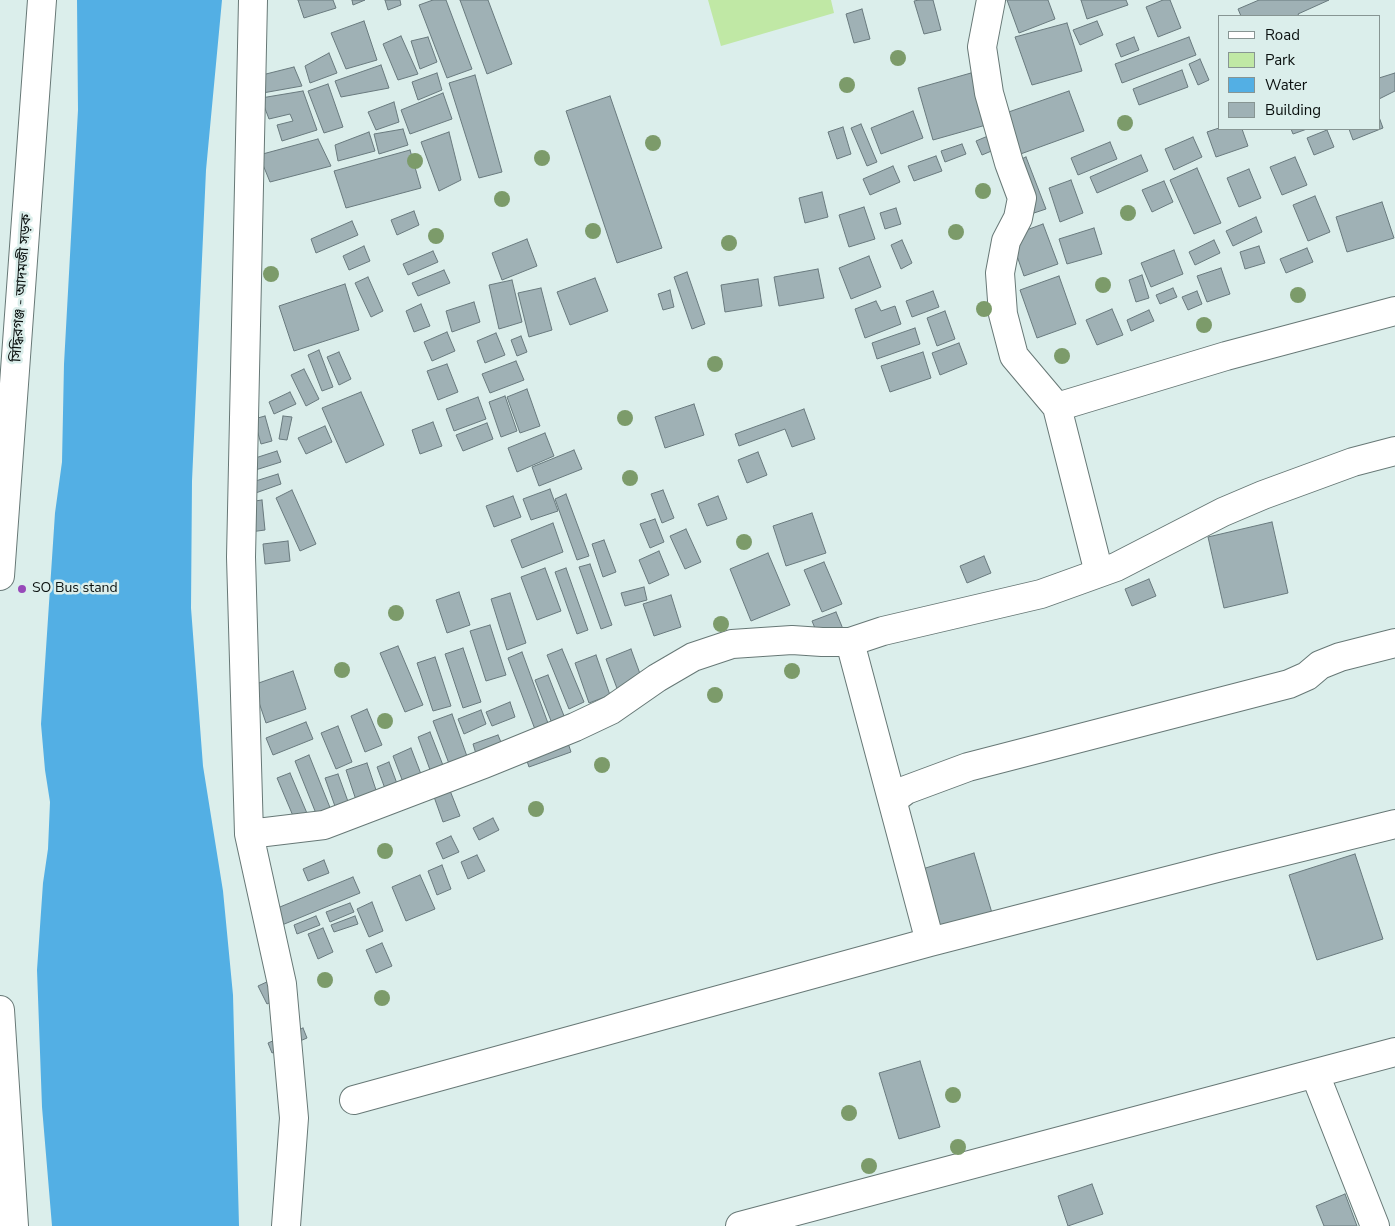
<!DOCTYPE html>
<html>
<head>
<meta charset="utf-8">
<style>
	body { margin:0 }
	#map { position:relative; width:1395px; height:1226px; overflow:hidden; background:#dbeeeb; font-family:"Nunito Sans",sans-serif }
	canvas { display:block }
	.legend { position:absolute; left:1218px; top:15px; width:162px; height:115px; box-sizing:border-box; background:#dbeeeb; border:1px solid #879593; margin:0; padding:6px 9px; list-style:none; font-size:15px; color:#0a100f }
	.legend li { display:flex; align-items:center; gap:10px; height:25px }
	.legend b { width:25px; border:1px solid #879593 }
</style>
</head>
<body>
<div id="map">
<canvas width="1395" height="1226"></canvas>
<ul class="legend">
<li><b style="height:6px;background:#fff"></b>Road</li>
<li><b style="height:14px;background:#c0e8a5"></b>Park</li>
<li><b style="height:14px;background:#53afe4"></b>Water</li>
<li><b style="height:14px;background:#9fb1b5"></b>Building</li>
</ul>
</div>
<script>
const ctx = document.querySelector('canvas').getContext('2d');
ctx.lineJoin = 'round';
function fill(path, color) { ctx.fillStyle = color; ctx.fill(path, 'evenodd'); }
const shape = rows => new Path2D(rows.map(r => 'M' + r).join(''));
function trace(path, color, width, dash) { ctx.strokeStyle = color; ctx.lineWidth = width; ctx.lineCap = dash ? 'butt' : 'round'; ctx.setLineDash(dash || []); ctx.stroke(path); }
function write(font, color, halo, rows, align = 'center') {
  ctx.font = font + ' "Nunito Sans","Noto Sans Bengali",sans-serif'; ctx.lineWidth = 5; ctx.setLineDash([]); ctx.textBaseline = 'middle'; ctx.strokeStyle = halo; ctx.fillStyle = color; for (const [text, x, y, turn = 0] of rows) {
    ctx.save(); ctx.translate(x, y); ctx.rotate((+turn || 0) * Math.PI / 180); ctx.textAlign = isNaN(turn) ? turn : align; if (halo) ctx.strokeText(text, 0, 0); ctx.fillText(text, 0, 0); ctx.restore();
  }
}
const green = shape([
	[708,0,831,0,834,13,721,46]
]);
const water = shape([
	[77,0,222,0,206,170,192,481,191,608,203,766,223,891,233,995,239,1226,52,1226,42,1107,37,970,43,883,48,849,50,802,45,770,41,724,55,513,62,462,64,364,78,110]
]);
const building = shape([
	[298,0,333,0,336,8,304,18,298,0],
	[352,0,365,0,353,5,352,0],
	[385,0,400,0,401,5,388,10,385,0],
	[433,0,446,0,472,69,447,78,419,5,433,0],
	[460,0,488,0,512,64,487,74,460,0],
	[919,0,933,0,941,30,924,34,914,1,919,0],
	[1007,0,1048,0,1055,19,1019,33,1007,0],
	[1081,0,1126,0,1128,5,1087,19,1081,0],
	[1163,0,1170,0,1181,28,1158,37,1146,7,1163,0],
	[1259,0,1329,0,1298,14,1299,16,1241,16,1238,9,1259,0],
	[862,9,870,39,854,43,846,14,862,9],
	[364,21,377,60,346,69,331,33,364,21],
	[1097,21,1103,35,1080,45,1073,30,1097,21],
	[1067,23,1082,71,1032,85,1015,37,1067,23],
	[401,36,418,74,398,80,383,44,401,36],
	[428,37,437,62,420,69,411,41,428,37],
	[1134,37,1139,50,1121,57,1116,44,1134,37],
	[1189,37,1196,55,1122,83,1115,64,1189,37],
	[329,53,337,73,310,83,305,66,329,53],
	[1200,59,1209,80,1198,85,1189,64,1200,59],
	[381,65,389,88,341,97,335,81,381,65],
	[294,67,302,86,257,94,250,78,294,67],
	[1182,70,1188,87,1139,105,1133,89,1182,70],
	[437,73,442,90,418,100,412,82,437,73],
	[971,73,986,125,933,140,918,88,971,73],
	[1395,73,1395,91,1379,99,1379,78,1395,73],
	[475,75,502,172,479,178,449,83,475,75],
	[328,84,343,127,324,133,308,91,328,84],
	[303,91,317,130,282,141,277,125,293,121,290,114,269,119,261,98,303,91],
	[1069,91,1084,131,1015,156,1000,115,1069,91],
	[443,93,452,119,410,134,401,110,443,93],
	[610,96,662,248,617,263,566,111,610,96],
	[394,102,399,122,376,130,368,112,394,102],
	[913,111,923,138,881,154,871,128,913,111],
	[1379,117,1383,128,1353,140,1349,129,1379,129,1379,117],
	[861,124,877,162,867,166,851,128,861,124],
	[843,127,851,154,837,159,828,132,843,127],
	[1219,128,1242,129,1248,146,1216,157,1207,132,1219,128],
	[403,129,408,145,379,154,374,134,403,129],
	[1291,129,1307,129,1293,134,1291,129],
	[1327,130,1334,147,1314,155,1307,138,1327,130],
	[369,132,375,151,338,161,335,145,369,132],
	[449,132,461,180,439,191,421,142,449,132],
	[995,133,1001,147,982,155,976,141,995,133],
	[1193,137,1202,157,1174,170,1165,149,1193,137],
	[318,139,331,166,270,182,259,155,318,139],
	[1110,142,1117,159,1078,175,1071,158,1110,142],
	[962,144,966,154,945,162,941,151,962,144],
	[410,150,421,188,346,208,334,171,410,150],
	[1141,155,1148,171,1097,193,1090,177,1141,155],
	[936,156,942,171,914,181,908,166,936,156],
	[1026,157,1046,209,1034,213,1014,162,1026,157],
	[1295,157,1307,185,1282,195,1270,167,1295,157],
	[893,166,900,182,870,195,863,179,893,166],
	[1197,168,1221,223,1194,234,1170,180,1197,168],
	[1249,169,1261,198,1239,207,1227,178,1249,169],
	[1071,180,1083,213,1060,222,1049,188,1071,180],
	[1164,181,1173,202,1152,212,1142,190,1164,181],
	[822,192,828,217,805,223,799,198,822,192],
	[1315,196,1330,232,1308,241,1293,205,1315,196],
	[1382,202,1394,238,1347,252,1336,217,1382,202],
	[864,207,875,239,849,247,839,215,864,207],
	[896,208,901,224,885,229,880,213,896,208],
	[414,211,419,225,397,235,391,220,414,211],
	[1256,217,1262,232,1233,246,1226,231,1256,217],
	[352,221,358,235,316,253,311,239,352,221],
	[1043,224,1058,264,1024,276,1010,236,1043,224],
	[1094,228,1102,254,1067,264,1059,239,1094,228],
	[527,239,537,266,502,280,492,253,527,239],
	[902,240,912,263,901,269,891,245,902,240],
	[1214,240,1220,253,1195,265,1189,252,1214,240],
	[364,246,370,261,349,270,343,256,364,246],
	[1259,246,1265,263,1245,269,1240,252,1259,246],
	[1307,248,1313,262,1286,273,1280,259,1307,248],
	[1174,250,1183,274,1151,287,1141,263,1174,250],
	[433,251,438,262,408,275,403,264,433,251],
	[869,256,881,287,851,299,839,268,869,256],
	[1221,268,1230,294,1207,302,1197,276,1221,268],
	[818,269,824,298,779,306,774,277,818,269],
	[444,270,450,283,418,296,412,283,444,270],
	[687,272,705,324,692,329,674,277,687,272],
	[1142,275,1149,298,1136,302,1129,280,1142,275],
	[1059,276,1076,324,1037,338,1020,290,1059,276],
	[368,277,383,311,371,317,355,283,368,277],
	[595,278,608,311,570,325,557,292,595,278],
	[758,279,762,306,725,312,721,285,758,279],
	[512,280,522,322,499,329,489,285,512,280],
	[345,284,359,330,294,351,279,306,345,284],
	[541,288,552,330,529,337,518,293,541,288],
	[1173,288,1177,297,1160,304,1156,295,1173,288],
	[670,290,674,307,663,310,658,294,670,290],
	[933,291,939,307,912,317,906,301,933,291],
	[1197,291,1202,304,1188,310,1182,297,1197,291],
	[876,301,881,311,895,306,901,324,865,338,855,309,876,301],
	[474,302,480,322,452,332,446,311,474,302],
	[421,304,430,326,414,332,406,311,421,304],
	[1112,309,1123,335,1097,345,1086,320,1112,309],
	[1149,310,1154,321,1131,331,1127,320,1149,310],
	[945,311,955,339,937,346,927,318,945,311],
	[915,328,920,344,877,359,872,343,915,328],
	[447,332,455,351,432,361,424,342,447,332],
	[496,333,505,355,485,363,477,341,496,333],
	[521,336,527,352,517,356,511,340,521,336],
	[959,343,967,364,940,375,932,353,959,343],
	[319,350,333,387,322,391,308,355,319,350],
	[339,352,351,379,339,385,327,357,339,352],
	[923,352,931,378,890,392,881,366,923,352],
	[516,361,524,380,490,393,482,374,516,361],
	[447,364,458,392,438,400,427,371,447,364],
	[304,369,319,399,306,406,291,375,304,369],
	[527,389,540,426,520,433,507,397,527,389],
	[290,392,296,404,274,414,269,402,290,392],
	[361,392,384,445,346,463,322,408,361,392],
	[505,396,517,431,501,437,489,402,505,396],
	[478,397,486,419,454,431,446,409,478,397],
	[694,404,704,435,665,448,655,417,694,404],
	[804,409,815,439,792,447,785,429,739,446,735,434,804,409],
	[265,416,272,441,261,444,254,419,265,416],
	[283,416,292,417,287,440,279,439,283,416],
	[433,422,442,446,420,454,412,430,433,422],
	[487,423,493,439,463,451,456,435,487,423],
	[325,426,332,442,306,454,298,438,325,426],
	[545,433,554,456,517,472,508,448,545,433],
	[574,450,582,469,539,486,532,467,574,450],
	[277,451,281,462,249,472,246,461,277,451],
	[758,452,767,475,747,483,738,460,758,452],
	[278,474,281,484,250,495,246,484,278,474],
	[550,489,558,511,531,520,523,499,550,489],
	[292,490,316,544,300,551,276,498,292,490],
	[663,490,674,518,662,523,651,494,663,490],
	[566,494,589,556,577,560,555,499,566,494],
	[513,496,521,517,494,527,486,506,513,496],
	[718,496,727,519,707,526,698,504,718,496],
	[262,500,265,530,250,532,248,502,262,500],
	[812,513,826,553,786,566,773,526,812,513],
	[655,519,664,542,650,548,640,524,655,519],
	[1272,522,1288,593,1224,608,1208,537,1272,522],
	[553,523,563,552,522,568,511,540,553,523],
	[686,529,701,562,685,569,670,536,686,529],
	[604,540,616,572,603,577,592,544,604,540],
	[288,541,290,561,265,564,263,544,288,541],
	[659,551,669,575,649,584,639,560,659,551],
	[768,553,790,605,751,621,730,569,768,553],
	[984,556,991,573,967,583,960,566,984,556],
	[824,562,842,604,822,612,804,570,824,562],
	[590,564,612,625,601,629,579,567,590,564],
	[545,568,561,611,537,620,521,577,545,568],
	[566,568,588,630,577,634,555,572,566,568],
	[1149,579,1156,596,1132,606,1125,589,1149,579],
	[644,587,647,600,625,606,621,593,644,587],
	[459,592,470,625,447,633,436,600,459,592],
	[510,593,526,643,507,650,491,599,510,593],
	[671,595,681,627,654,636,643,604,671,595],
	[836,612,843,629,819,638,812,621,836,612],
	[490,625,506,675,486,681,470,631,490,625],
	[398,646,423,705,405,712,380,653,398,646],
	[463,648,481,702,463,708,445,654,463,648],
	[562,649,584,702,569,709,547,655,562,649],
	[631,649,643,682,618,691,606,659,631,649],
	[522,652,549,726,536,732,508,658,522,652],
	[596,655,610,695,589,703,575,663,596,655],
	[435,657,451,706,433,711,417,663,435,657],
	[293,671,306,709,266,723,253,685,293,671],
	[548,675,566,721,553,726,535,680,548,675],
	[510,702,515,717,492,726,486,712,510,702],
	[367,709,382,745,365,752,351,716,367,709],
	[481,710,486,724,464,734,458,719,481,710],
	[452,714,469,762,451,769,433,721,452,714],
	[306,722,313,739,273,755,266,738,306,722],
	[338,726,352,762,336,769,321,733,338,726],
	[430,732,446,773,433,778,418,737,430,732],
	[498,735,503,747,477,757,473,744,498,735],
	[567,740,571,752,529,767,525,755,567,740],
	[411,748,424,782,406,790,393,756,411,748],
	[309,755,331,810,317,816,295,761,309,755],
	[389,762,399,789,387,794,377,767,389,762],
	[367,763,378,796,357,803,346,770,367,763],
	[290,773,309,818,296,823,277,778,290,773],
	[338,774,350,807,337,812,325,778,338,774],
	[449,788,460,816,443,822,433,794,449,788],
	[493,818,499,830,479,840,473,828,493,818],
	[451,836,459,852,443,859,436,843,451,836],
	[974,853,992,913,935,931,916,871,974,853],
	[1355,854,1383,939,1317,960,1289,875,1355,854],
	[477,855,485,871,468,879,461,862,477,855],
	[324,860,329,873,308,881,303,869,324,860],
	[442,865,451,889,437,895,428,871,442,865],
	[420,875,435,909,406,921,392,887,420,875],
	[353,877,360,893,282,925,275,909,353,877],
	[372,902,383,931,369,937,357,909,372,902],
	[350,903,354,912,330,922,326,912,350,903],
	[316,916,320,925,297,934,294,925,316,916],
	[355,916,358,924,334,932,331,925,355,916],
	[323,928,333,952,318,959,308,934,323,928],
	[382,943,392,966,376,973,366,950,382,943],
	[282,975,290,993,267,1004,258,986,282,975],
	[303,1028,307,1038,272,1053,268,1043,303,1028],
	[920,1061,940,1127,899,1139,879,1073,920,1061],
	[1092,1184,1103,1214,1068,1226,1058,1196,1092,1184],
	[1345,1194,1357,1226,1324,1226,1316,1206,1345,1194]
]);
const street = shape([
	[253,0,241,557,249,834,282,984,294,1118,286,1226],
	[991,0,982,47,989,93,1009,163,1022,198,1018,218,1006,241,1000,273,1003,314,1014,356,1057,407,1099,573],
	[1057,407,1226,356,1395,311],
	[850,642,930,942],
	[893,800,906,790,968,767,1289,684,1307,676,1320,665,1340,657,1395,643],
	[249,834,324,825,484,764,575,727,611,710,657,678,693,657,732,644,792,640,822,642,850,642,883,631,1041,594,1116,567,1223,512,1263,495,1353,462,1395,451],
	[1315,1074,1375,1226],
	[354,1100,930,942,1221,867,1395,824],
	[740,1226,1395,1052]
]);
const primary = shape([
	[0,576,42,0],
	[0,1010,14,1226]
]);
const trees = [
	[898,58],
	[847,85],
	[1125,123],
	[653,143],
	[542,158],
	[415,161],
	[983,191],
	[502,199],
	[1128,213],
	[593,231],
	[956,232],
	[436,236],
	[729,243],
	[271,274],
	[1103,285],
	[1298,295],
	[984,309],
	[1204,325],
	[1062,356],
	[715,364],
	[625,418],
	[630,478],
	[744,542],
	[396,613],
	[721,624],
	[342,670],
	[792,671],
	[715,695],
	[385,721],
	[602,765],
	[536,809],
	[385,851],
	[325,980],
	[382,998],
	[953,1095],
	[849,1113],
	[958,1147],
	[869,1166]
];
const markers = [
	[22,589,5,"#9749b9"]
];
const streetNames = [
	["সিদ্ধিরগঞ্জ - আদমজী সড়ক",22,288,-86]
];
const poiNames = [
	["SO Bus stand",32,589]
];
fill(green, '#c0e8a5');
fill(water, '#53afe4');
fill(building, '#9fb1b5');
trace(building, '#697a7e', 1);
trace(street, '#677876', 30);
trace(primary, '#677876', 30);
trace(street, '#fff', 28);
trace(primary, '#fff', 28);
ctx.fillStyle = '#7c9b6a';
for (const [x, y] of trees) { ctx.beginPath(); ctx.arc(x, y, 8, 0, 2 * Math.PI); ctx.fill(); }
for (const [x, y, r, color] of markers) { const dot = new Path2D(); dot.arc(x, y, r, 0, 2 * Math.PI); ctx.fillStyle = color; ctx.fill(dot); trace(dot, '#dbeeeb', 2); }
write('14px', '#0a100f', '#dbeeeb', streetNames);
write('14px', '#0a100f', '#dbeeeb', poiNames, 'left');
</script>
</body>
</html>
